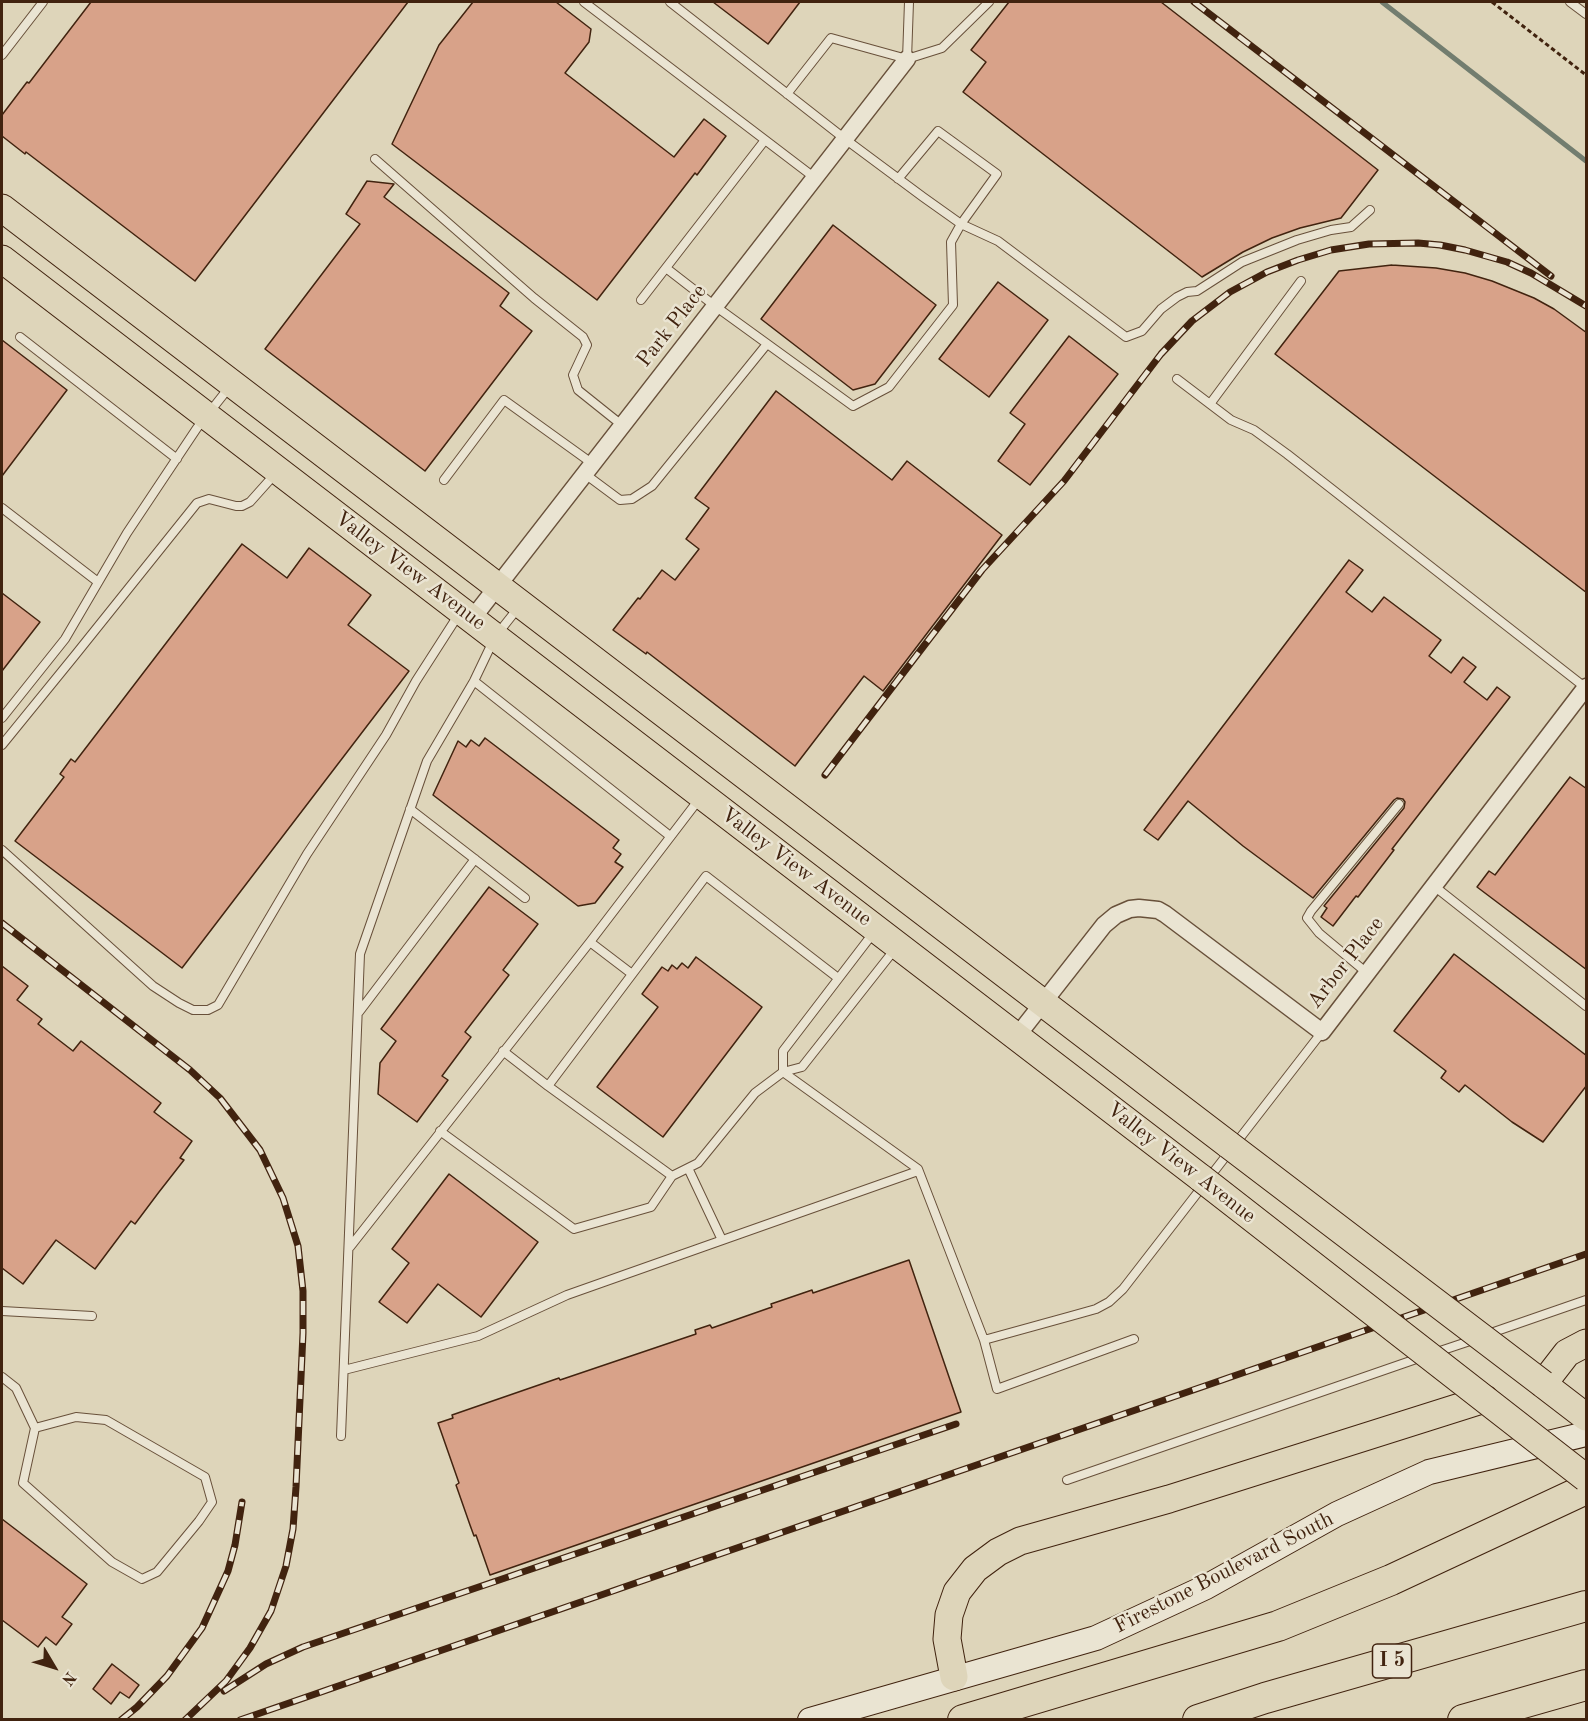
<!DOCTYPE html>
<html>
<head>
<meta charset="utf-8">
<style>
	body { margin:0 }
	#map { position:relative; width:1588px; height:1721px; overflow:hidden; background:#ded5ba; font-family:"Old Standard TT",serif }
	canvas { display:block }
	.frame { position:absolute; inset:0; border:3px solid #41230f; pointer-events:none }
	.north { position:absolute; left:24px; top:1637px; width:60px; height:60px; -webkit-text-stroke:4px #eae4d2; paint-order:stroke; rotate:128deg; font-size:16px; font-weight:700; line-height:24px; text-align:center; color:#41230f }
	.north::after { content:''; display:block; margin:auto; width:21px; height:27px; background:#41230f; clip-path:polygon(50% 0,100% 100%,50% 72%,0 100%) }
</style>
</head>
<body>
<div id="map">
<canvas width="1588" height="1721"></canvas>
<div class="frame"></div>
<div class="north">N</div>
</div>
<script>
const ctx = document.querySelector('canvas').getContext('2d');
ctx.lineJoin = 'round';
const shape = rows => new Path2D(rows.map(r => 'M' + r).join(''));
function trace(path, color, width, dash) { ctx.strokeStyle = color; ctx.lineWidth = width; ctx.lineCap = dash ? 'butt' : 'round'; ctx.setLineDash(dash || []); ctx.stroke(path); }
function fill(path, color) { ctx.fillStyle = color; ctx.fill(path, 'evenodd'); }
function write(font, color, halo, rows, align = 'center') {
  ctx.font = font + ' "Old Standard TT",serif'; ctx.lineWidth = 5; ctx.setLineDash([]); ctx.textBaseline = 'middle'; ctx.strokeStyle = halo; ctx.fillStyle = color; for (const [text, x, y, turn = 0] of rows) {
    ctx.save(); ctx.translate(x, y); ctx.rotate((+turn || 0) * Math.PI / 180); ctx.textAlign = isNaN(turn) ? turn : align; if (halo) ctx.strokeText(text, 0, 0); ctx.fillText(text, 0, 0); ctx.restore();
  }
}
const stream = shape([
	[1382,2,1586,161]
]);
const building = shape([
	[91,2,408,2,195,281,26,152,25,154,2,136,2,115,27,82,29,83,91,2],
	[473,2,556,2,591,29,589,42,565,73,674,157,704,119,726,136,697,175,695,173,597,300,392,144,439,45,473,2],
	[713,2,800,2,768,44,713,2],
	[1009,2,1161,2,1378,170,1341,218,1300,228,1272,238,1243,252,1202,277,963,92,986,62,971,50,1009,2],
	[367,181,394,184,384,197,509,293,500,306,532,331,425,471,265,349,360,224,346,214,367,181],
	[833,225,936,305,875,384,853,390,761,319,833,225],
	[1392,265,1436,268,1465,273,1492,281,1534,298,1554,309,1587,333,1587,593,1275,354,1339,271,1392,265],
	[998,282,1048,320,989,397,939,359,998,282],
	[1069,336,1118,374,1030,485,998,461,1025,424,1010,413,1069,336],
	[2,340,67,390,2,476,2,340],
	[776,391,892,480,907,461,1002,535,883,691,864,676,795,766,647,652,646,654,613,630,638,598,640,599,662,570,675,580,699,549,686,539,709,508,695,498,776,391],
	[242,544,287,578,309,548,371,595,348,625,409,671,182,968,15,841,64,777,60,774,71,759,75,762,242,544],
	[1349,560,1363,570,1346,592,1372,612,1384,597,1441,640,1429,656,1451,673,1463,657,1476,667,1464,682,1487,700,1497,687,1510,697,1392,849,1394,850,1358,897,1356,896,1333,926,1321,917,1327,908,1324,906,1404,808,1405,802,1403,799,1397,798,1394,800,1313,898,1243,846,1188,801,1158,840,1144,830,1349,560],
	[2,593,40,622,2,671,2,593],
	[485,738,619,840,613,848,621,854,615,862,623,867,595,903,578,906,433,795,458,741,466,747,471,740,479,746,485,738],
	[1570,777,1587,789,1587,970,1477,887,1489,871,1495,875,1570,777],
	[489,887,538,924,503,970,509,975,465,1032,471,1037,442,1076,448,1080,417,1122,378,1094,380,1063,396,1041,381,1029,489,887],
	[1454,954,1587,1056,1587,1085,1543,1142,1512,1122,1465,1085,1459,1092,1441,1078,1446,1071,1394,1031,1454,954],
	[696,957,762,1007,663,1137,597,1087,658,1007,642,994,662,967,668,971,672,965,677,969,682,963,688,968,696,957],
	[2,966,28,986,17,1000,42,1019,38,1024,73,1051,81,1041,161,1103,154,1112,192,1141,180,1158,184,1160,159,1192,135,1224,131,1221,95,1269,56,1240,23,1284,2,1268,2,966],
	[449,1174,538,1242,481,1317,438,1284,407,1323,379,1302,409,1263,392,1249,449,1174],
	[909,1260,961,1412,490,1575,476,1535,474,1536,470,1525,456,1485,459,1483,438,1423,453,1418,452,1415,559,1378,560,1380,696,1334,695,1330,710,1325,712,1328,772,1307,771,1304,812,1290,813,1293,909,1260],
	[2,1519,87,1584,62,1617,72,1624,56,1645,46,1637,38,1647,2,1620,2,1519],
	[112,1664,139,1685,129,1698,120,1692,111,1704,93,1689,112,1664]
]);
const path = shape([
	[1492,2,1586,75]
]);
const lane = shape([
	[584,2,815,178],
	[670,2,845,139,923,197,961,224,998,241,1126,337,1142,331,1161,309,1177,297,1187,292,1197,291,1242,262,1297,240,1331,230,1351,227,1370,210],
	[1570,2,1586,14],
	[2,55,43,2],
	[907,59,909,2],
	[787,94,831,38,907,59,942,48,989,2],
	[375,159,534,298,583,337,587,345,573,375,578,390,623,426],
	[666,268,715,306,853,406,889,387,953,305,951,242,961,224,997,174,938,131,898,179],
	[641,300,765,140],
	[20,337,177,459],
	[1177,379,1231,420,1254,430,1287,454,1586,688],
	[1210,404,1301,281],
	[585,474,620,500,632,499,652,486,767,344],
	[444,480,504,400,593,464],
	[2,508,98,582],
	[474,681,670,836],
	[2,718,65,639,127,533,197,428,231,385],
	[2,745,76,654,197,503,209,499,236,506,242,506,250,502,275,474],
	[410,809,525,898],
	[2,850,153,986,179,1003,193,1010,208,1010,218,1005,307,854,386,735,416,681,459,614],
	[1434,886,1586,1006],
	[590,942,632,974],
	[1367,973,1319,933,1307,918,1311,911,1399,804],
	[359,1012,475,859],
	[503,1051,548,1086,672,1176,698,1163,755,1093,783,1072,802,1067,895,949],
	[783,1072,918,1169,984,1340,1071,1316,1096,1309,1109,1302,1123,1289,1322,1032],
	[783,1072,783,1051,874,932],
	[548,1086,706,876,838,978],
	[440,1131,574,1229,651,1207,672,1176],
	[688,1168,722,1240],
	[350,1247,590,942,700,798],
	[2,1311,92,1316],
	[1488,1334,1586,1300],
	[984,1340,997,1389,1134,1339],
	[1434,1353,1476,1339],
	[344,1370,478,1336,567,1295,918,1171],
	[2,1377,16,1388,35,1428,23,1483,112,1562,142,1579,157,1572,199,1521,212,1502,205,1477,106,1420,76,1417,35,1428],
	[341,1436,360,954,427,761,474,681,495,637,518,608],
	[1067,1480,1422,1357]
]);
const street = shape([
	[472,619,907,59],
	[1017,1036,1104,925,1116,915,1130,909,1139,908,1158,910,1165,914,1322,1032,1586,687]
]);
const secondary = shape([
	[810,1720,1096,1638,1206,1587,1337,1514,1429,1472,1586,1434]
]);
const primary = shape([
	[2,208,1229,1145],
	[2,259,1201,1178],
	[1586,1343,1567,1353,1543,1384,1586,1417],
	[954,1677,947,1639,949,1615,957,1592,975,1569,998,1552,1020,1541,1169,1499,1485,1399]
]);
const highway = shape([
	[963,1720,1278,1626,1391,1580,1586,1489],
	[1198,1720,1265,1698,1586,1606],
	[1463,1720,1586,1685]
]);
const rail = shape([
	[1194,2,1551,276],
	[825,775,982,570,1064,481,1161,354,1192,321,1230,292,1267,272,1298,260,1331,250,1369,244,1418,243,1440,245,1465,250,1507,262,1531,273,1586,306],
	[2,923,190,1070,220,1098,260,1150,283,1198,298,1246,303,1291,303,1333,296,1487,293,1529,286,1566,271,1611,250,1648,226,1681,185,1720],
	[224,1691,266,1664,303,1647,956,1424],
	[121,1720,137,1707,167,1676,202,1628,228,1571,235,1545,242,1502],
	[240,1720,1586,1254]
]);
const primaryBridge = shape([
	[1229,1145,1543,1384],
	[1201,1178,1586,1478]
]);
const shields = [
	[1392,1661,39]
];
const shieldNames = [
	["I 5",1392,1661]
];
const streetNames = [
	["Park Place",672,326,-52],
	["Valley View Avenue",410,571,37],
	["Valley View Avenue",796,867,37],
	["Arbor Place",1346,963,-52],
	["Valley View Avenue",1181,1163,38],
	["Firestone Boulevard South",1224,1573,-27]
];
trace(stream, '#727d6f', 5);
fill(building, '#d8a289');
trace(building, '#41230f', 1.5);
trace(lane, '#68503a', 10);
trace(street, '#68503a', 19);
trace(secondary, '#41230f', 26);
trace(primary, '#41230f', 29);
trace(highway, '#41230f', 32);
trace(path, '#41230f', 3, [4.5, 3]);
trace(lane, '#eae4d2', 8);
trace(street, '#eae4d2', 16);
trace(secondary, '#eae4d2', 24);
trace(primary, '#ded5ba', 27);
trace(highway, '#ded5ba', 30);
trace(rail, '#41230f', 7);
trace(rail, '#eae4d2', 4.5, [14]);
trace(primaryBridge, '#41230f', 29, []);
trace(primaryBridge, '#ded5ba', 27);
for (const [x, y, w] of shields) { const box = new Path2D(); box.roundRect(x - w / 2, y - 17, w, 34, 4.5); ctx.fillStyle = '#eae4d2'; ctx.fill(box); trace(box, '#41230f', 1.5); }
write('bold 20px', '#41230f', null, shieldNames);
write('21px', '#41230f', '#eae4d2', streetNames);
</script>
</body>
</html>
